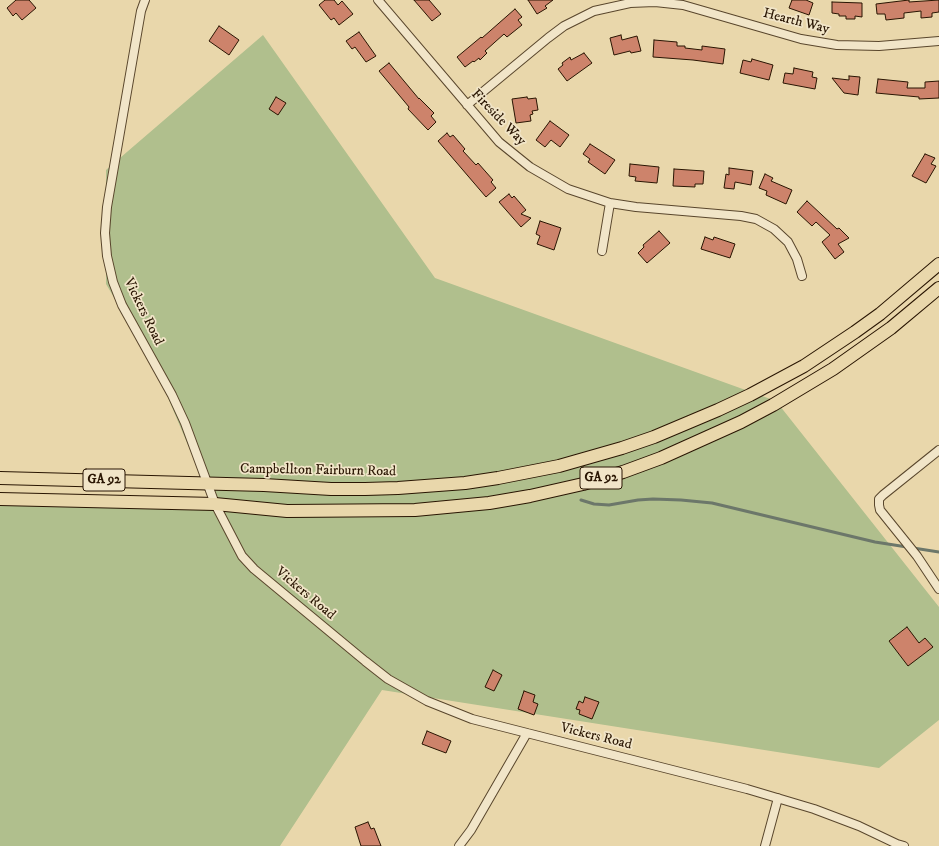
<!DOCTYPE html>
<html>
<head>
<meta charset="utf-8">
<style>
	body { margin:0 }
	canvas { display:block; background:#e9d7ab }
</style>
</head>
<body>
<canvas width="939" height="846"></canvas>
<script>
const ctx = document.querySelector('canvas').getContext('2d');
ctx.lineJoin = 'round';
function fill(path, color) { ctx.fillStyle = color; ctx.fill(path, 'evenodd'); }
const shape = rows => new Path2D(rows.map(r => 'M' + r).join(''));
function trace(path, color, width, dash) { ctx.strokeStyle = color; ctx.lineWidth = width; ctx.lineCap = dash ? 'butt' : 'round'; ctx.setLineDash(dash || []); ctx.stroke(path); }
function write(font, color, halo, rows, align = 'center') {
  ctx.font = font + ' "IM FELL DW Pica",serif'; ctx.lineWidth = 3.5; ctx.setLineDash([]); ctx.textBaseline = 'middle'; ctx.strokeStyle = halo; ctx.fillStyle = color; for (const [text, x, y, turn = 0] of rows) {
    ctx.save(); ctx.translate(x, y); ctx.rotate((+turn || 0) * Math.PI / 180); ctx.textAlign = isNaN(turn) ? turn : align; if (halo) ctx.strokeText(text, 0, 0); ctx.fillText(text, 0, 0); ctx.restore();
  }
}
const green = shape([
	[263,35,435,278,776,401,939,607,939,720,879,768,382,690,280,846,0,846,0,493,212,502,155,367,106,284,106,170]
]);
const stream = shape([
	[581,500,594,504,609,505,638,500,653,499,681,500,712,503,875,542,939,552]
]);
const building = shape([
	[16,0,29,0,36,8,22,20,16,13,13,16,7,8,16,0],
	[325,0,334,0,338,5,342,1,353,14,339,25,334,18,331,20,319,5,325,0],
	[414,0,429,0,441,14,432,21,414,0],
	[528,0,553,0,545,6,547,8,537,14,528,0],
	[792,0,806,0,813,3,809,15,789,8,792,0],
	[909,0,909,2,939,0,939,12,932,13,932,17,921,18,921,11,904,13,904,18,886,20,885,14,877,14,876,4,909,0],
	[832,2,862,3,862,17,855,16,855,19,846,19,846,16,839,16,839,14,832,13,832,2],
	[515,9,522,17,518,20,522,25,507,37,504,34,485,51,487,53,480,60,479,58,474,62,473,61,465,67,457,57,481,37,482,38,515,9],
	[219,26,239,40,229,55,209,41,219,26],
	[359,32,376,56,366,62,355,47,352,49,346,41,359,32],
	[621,35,622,40,637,36,641,51,631,53,630,51,614,55,610,38,621,35],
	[654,40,677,42,677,46,685,46,685,48,702,50,702,46,725,49,723,64,693,60,653,57,654,40],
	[584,53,592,63,567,81,558,69,563,65,562,63,570,57,571,60,584,53],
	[752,59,773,65,769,80,740,73,743,60,751,62,752,59],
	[389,63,419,99,419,98,434,113,431,116,436,122,428,130,408,109,409,107,379,71,389,63],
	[794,68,813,72,812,77,817,78,815,89,783,83,785,73,793,74,794,68],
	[849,76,860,77,858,95,844,93,832,78,849,80,849,76],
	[878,79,908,82,907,88,925,88,925,82,939,81,939,98,919,99,919,97,876,93,878,79],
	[276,97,286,103,278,115,269,109,276,97],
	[527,97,528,99,536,98,538,110,532,111,533,114,530,115,531,121,516,123,512,99,527,97],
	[550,121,569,135,560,147,551,140,545,147,536,140,550,121],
	[447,133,450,137,453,135,465,149,463,151,476,165,478,163,493,180,491,182,496,188,486,197,438,141,447,133],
	[590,144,615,160,605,174,588,162,590,159,583,154,590,144],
	[925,154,935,158,931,164,936,166,926,183,912,176,925,154],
	[630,164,659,167,657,183,635,181,636,177,629,176,630,164],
	[729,168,753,171,751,185,735,182,734,189,724,188,726,174,729,175,729,168],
	[674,169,704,171,703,184,695,184,695,187,673,186,674,169],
	[765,174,773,178,771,181,792,190,786,204,766,195,767,191,759,188,765,174],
	[509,194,512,198,514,196,526,210,521,214,531,218,521,227,499,202,509,194],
	[807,201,837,229,839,228,849,238,838,244,844,252,835,259,822,242,830,235,816,222,812,226,797,212,807,201],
	[540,221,561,228,554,250,537,244,540,236,536,234,540,221],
	[659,231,670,243,647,263,638,253,644,247,643,245,659,231],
	[705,237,713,240,714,237,735,244,730,258,701,249,705,237],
	[907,627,919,643,925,638,933,647,908,666,889,641,907,627],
	[493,670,502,675,494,691,485,687,493,670],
	[524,691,535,695,533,702,538,704,534,715,518,709,524,691],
	[585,697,599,702,592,719,579,714,580,710,576,709,579,701,583,703,585,697],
	[427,731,451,741,446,753,422,744,427,731],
	[368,822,371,829,374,828,381,846,361,846,355,827,368,822]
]);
const street = shape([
	[145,0,141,11,107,207,105,233,107,256,113,282,122,305,172,395,185,423,215,504,242,556,254,569,365,661,388,679,427,701,472,719,747,789,814,809,859,826,897,844,904,846],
	[378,0,499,142,530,167,568,189,610,203,636,207,741,216,756,219,774,229,788,242,797,259,802,276],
	[467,105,548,38,564,26,594,11,630,3,655,2,683,5,801,39,837,45,879,46,939,41],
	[602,251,610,203],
	[939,450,883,495,879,499,879,505,880,510,917,556,939,589],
	[459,846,471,830,527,733],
	[765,846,778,798]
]);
const primary = shape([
	[0,478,264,485,331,489,365,489,398,488,465,483,498,478,559,466,622,448,654,437,718,410,750,395,804,366,855,332,880,314,939,264],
	[0,499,215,504,287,511,415,510,489,503,530,496,583,484,623,472,661,458,741,422,773,405,833,369,891,328,939,288]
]);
const shields = [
	[601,478,42],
	[104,480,42]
];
const shieldNames = [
	["GA 92",601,478],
	["GA 92",104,480]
];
const streetNames = [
	["Hearth Way",796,22,14],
	["Fireside Way",498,118,46],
	["Vickers Road",143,312,64],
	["Campbellton Fairburn Road",318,471,1],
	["Vickers Road",305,594,40],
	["Vickers Road",596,737,14]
];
fill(green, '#b0bf8d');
trace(stream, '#6c776a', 3);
fill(building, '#cd836b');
trace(building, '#291502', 1);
trace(street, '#59462c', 10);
trace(primary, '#291502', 14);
trace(street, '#f1e5c8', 8);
trace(primary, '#e9d7ab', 12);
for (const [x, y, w] of shields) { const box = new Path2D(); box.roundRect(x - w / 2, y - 11, w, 22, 3); ctx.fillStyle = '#f1e5c8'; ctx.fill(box); trace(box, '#291502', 1); }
write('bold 13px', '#291502', null, shieldNames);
write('14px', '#291502', '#f1e5c8', streetNames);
</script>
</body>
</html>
